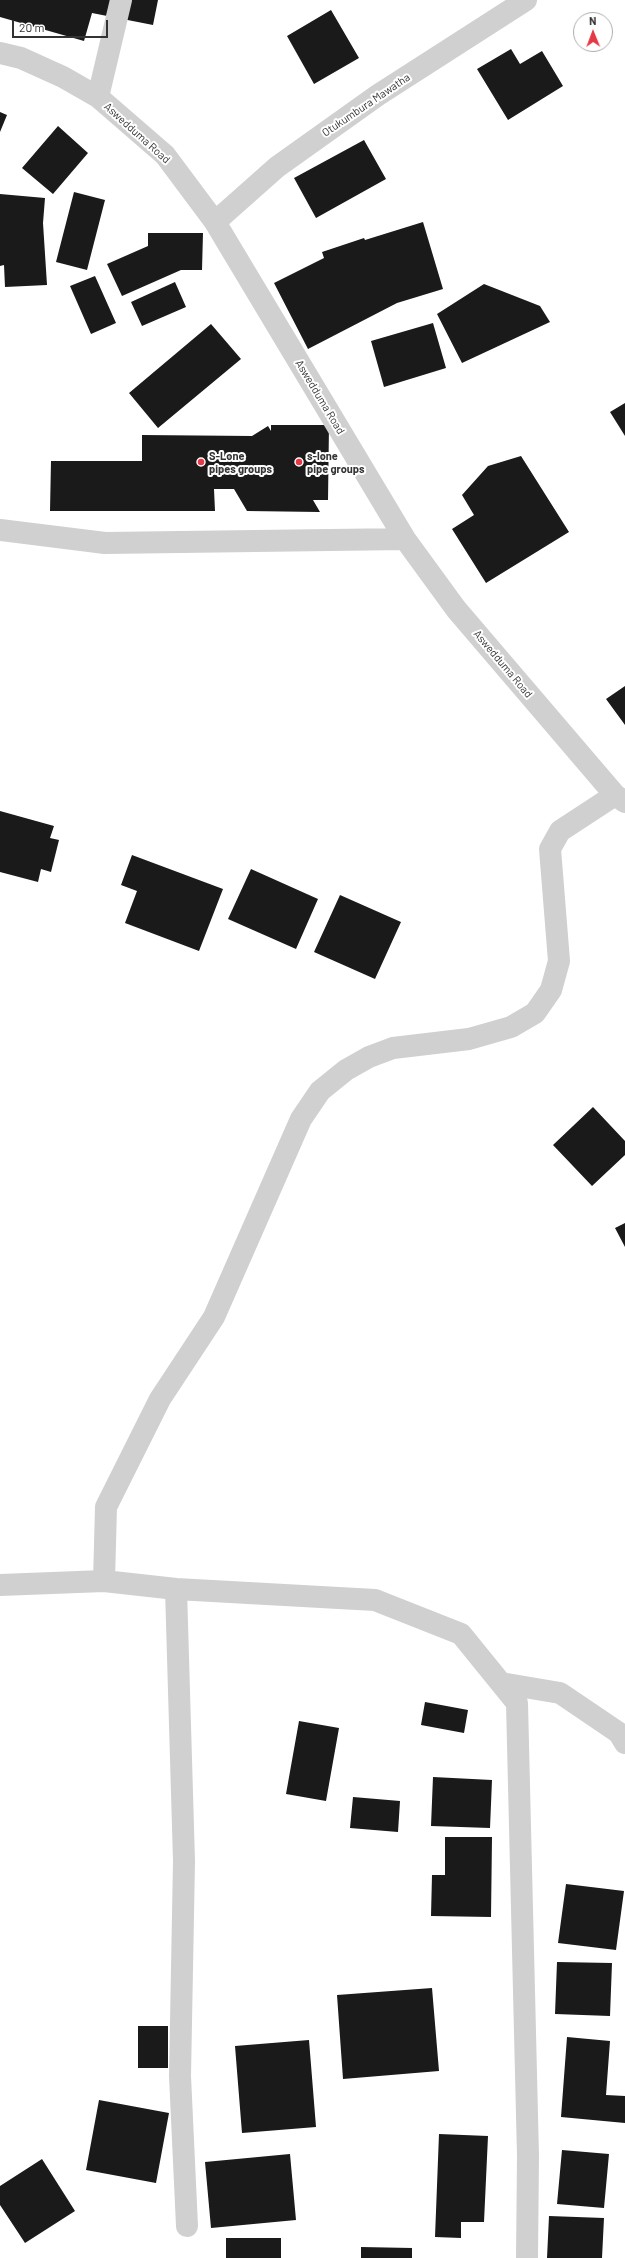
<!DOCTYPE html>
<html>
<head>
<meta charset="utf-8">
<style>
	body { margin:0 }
	#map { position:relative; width:625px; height:2258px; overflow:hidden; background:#fff; font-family:Barlow,sans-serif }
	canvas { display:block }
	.north { position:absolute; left:573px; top:12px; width:40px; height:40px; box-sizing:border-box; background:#fff; border:1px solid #adadad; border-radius:50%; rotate:359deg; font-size:11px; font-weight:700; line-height:16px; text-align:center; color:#333 }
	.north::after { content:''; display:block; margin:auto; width:14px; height:18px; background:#e63946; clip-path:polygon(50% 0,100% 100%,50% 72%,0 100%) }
	.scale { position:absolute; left:12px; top:20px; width:96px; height:18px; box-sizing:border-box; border:2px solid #333; border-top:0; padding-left:5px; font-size:12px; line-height:14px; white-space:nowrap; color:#333; -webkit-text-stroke:3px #fff; paint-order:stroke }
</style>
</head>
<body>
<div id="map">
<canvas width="625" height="2258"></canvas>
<div class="north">N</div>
<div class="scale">20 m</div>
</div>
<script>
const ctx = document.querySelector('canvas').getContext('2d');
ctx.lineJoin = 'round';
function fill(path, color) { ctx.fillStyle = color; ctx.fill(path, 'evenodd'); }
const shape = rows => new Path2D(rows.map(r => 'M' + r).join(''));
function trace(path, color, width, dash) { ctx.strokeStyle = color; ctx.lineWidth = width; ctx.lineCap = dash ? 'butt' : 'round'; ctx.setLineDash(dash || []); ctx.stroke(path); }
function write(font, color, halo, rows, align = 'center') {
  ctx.font = font + ' Barlow,sans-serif'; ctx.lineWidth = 4; ctx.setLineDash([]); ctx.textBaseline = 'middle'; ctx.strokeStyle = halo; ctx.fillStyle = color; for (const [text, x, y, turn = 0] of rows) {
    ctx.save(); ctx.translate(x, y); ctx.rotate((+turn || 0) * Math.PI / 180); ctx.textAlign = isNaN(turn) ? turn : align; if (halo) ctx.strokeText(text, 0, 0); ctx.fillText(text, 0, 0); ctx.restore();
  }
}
const building = shape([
	[0,0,158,0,153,25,92,13,84,41,0,17],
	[331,10,359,58,314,84,287,36],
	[511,49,520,64,542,51,563,86,508,120,477,69],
	[0,112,7,115,0,132],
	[58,126,88,153,53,194,22,168],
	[364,140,386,179,316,218,294,178],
	[74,192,105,200,87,270,56,262],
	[0,194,45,198,43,223,47,285,5,287,4,265,0,266],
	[423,222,443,289,397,303,308,349,274,283,324,258,322,252,364,238,365,240],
	[148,233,203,233,202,270,181,270,122,296,107,264,148,246],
	[95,276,116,323,91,334,70,286],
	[175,282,186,307,142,326,131,302],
	[484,284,540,306,550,322,462,363,437,314],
	[433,323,446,368,384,387,371,341],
	[211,324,241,359,158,428,129,393],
	[625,403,625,436,610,412],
	[271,425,329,425,328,500,313,500,320,512,247,511,234,489,214,489,215,511,50,511,51,461,142,461,142,435,252,436,268,426,271,431],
	[521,456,569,532,486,583,452,529,474,515,462,495,488,466],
	[625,686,625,725,606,699],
	[0,811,54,826,50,838,59,840,51,872,41,869,38,882,0,872],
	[132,855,223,889,199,951,125,923,137,891,121,885],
	[251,869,318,899,296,949,228,919],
	[340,895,401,922,375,979,314,952],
	[593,1107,625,1141,625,1155,592,1186,553,1145],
	[625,1223,625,1247,615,1228],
	[425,1702,468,1710,464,1733,421,1725],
	[299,1721,339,1728,326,1801,286,1794],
	[433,1777,492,1780,490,1828,431,1826],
	[353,1797,400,1801,398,1832,350,1828],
	[445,1837,492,1837,491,1917,431,1916,432,1875,445,1875],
	[566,1884,624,1891,616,1950,558,1943],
	[557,1962,612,1963,610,2016,555,2014],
	[432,1988,439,2071,343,2079,337,1995],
	[138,2026,168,2026,168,2068,138,2068],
	[567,2037,610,2041,606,2095,625,2096,625,2123,561,2117],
	[309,2040,316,2127,242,2133,235,2046],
	[99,2100,169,2113,156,2183,86,2170],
	[439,2134,488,2136,484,2222,461,2222,461,2238,435,2237],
	[562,2150,609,2154,604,2208,557,2204],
	[290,2154,296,2220,211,2228,205,2162],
	[42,2159,75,2211,25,2243,0,2205,0,2186],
	[549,2216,604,2218,602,2258,547,2258],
	[226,2238,281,2238,281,2258,226,2258],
	[361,2247,412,2248,412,2258,361,2258]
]);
const minor = shape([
	[0,53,21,58,63,77,98,97,165,155,215,222,405,539,456,609,615,795,625,802],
	[98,97,121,0],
	[215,222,277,167,378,95,526,0],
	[0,530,105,543,405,539],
	[104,1581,106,1507,160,1399,214,1317,301,1119,320,1091,346,1070,369,1057,393,1048,469,1039,511,1027,535,1013,551,990,559,961,550,849,560,831,615,795],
	[0,1585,104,1581,176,1589,184,1861,180,2076,187,2226],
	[176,1589,375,1600,461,1634,517,1703,528,2156,527,2258],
	[501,1683,560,1693,619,1733,625,1743]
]);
const markers = [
	[201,462,4,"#e63946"],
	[299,462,4,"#e63946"]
];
const streetNames = [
	["Otukumbura Mawatha",366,105,-34],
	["Aswedduma Road",137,133,42],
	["Aswedduma Road",320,397,59],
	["Aswedduma Road",503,664,50]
];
const poiNames = [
	["S-Lone",209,456],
	["pipes groups",209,469],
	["s-lone",307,456],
	["pipe groups",307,469]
];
fill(building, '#1a1a1a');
trace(minor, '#d0d0d0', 22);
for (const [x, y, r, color] of markers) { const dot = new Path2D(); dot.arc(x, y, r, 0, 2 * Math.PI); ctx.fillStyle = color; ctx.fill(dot); trace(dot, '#fff', 1.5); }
write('11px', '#333', '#fff', streetNames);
write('bold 11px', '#333', '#fff', poiNames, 'left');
</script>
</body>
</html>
